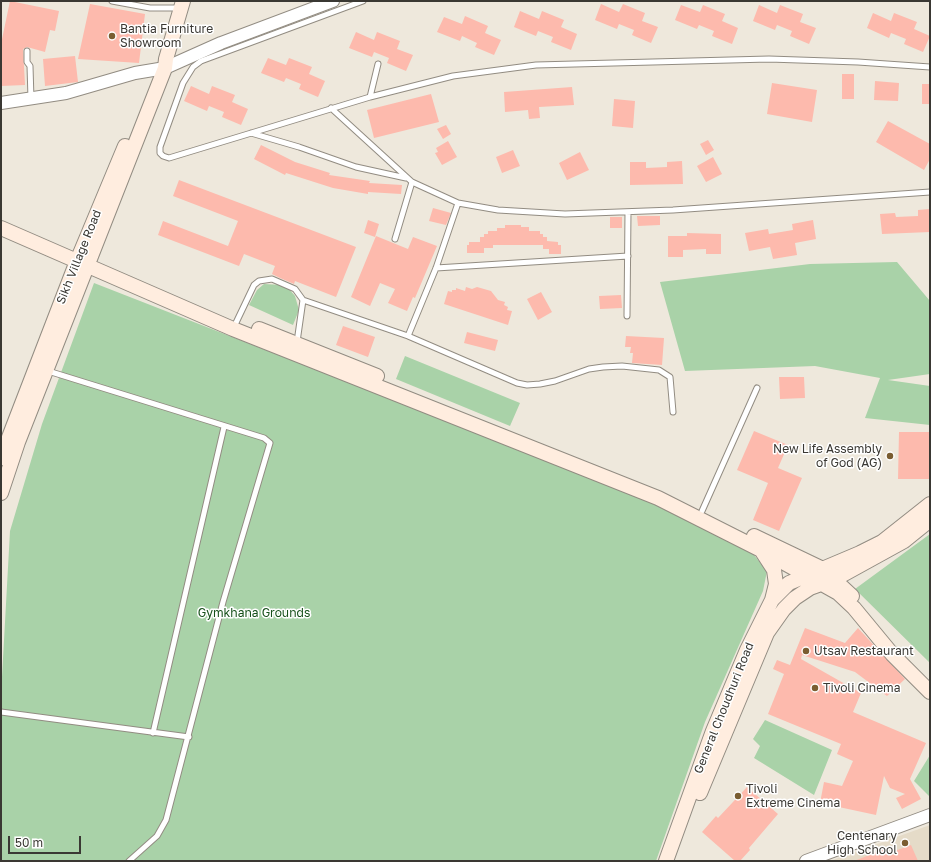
<!DOCTYPE html>
<html>
<head>
<meta charset="utf-8">
<style>
	body { margin:0 }
	#map { position:relative; width:931px; height:862px; overflow:hidden; background:#eee8dc; font-family:"Golos Text",sans-serif }
	canvas { display:block }
	.frame { position:absolute; inset:0; border:2px solid #3a3833; pointer-events:none }
	.scale { position:absolute; left:8px; top:836px; width:73px; height:18px; box-sizing:border-box; border:2px solid #3a3833; border-top:0; padding-left:5px; font-size:12px; line-height:14px; white-space:nowrap; color:#3a3833; -webkit-text-stroke:3px #fff; paint-order:stroke }
</style>
</head>
<body>
<div id="map">
<canvas width="931" height="862"></canvas>
<div class="frame"></div>
<div class="scale">50 m</div>
</div>
<script>
const ctx = document.querySelector('canvas').getContext('2d');
ctx.lineJoin = 'round';
function fill(path, color) { ctx.fillStyle = color; ctx.fill(path, 'evenodd'); }
const shape = rows => new Path2D(rows.map(r => 'M' + r).join(''));
function trace(path, color, width, dash) { ctx.strokeStyle = color; ctx.lineWidth = width; ctx.lineCap = dash ? 'butt' : 'round'; ctx.setLineDash(dash || []); ctx.stroke(path); }
function write(font, color, halo, rows, align = 'center') {
  ctx.font = font + ' "Golos Text",sans-serif'; ctx.lineWidth = 3; ctx.setLineDash([]); ctx.textBaseline = 'middle'; ctx.strokeStyle = halo; ctx.fillStyle = color; for (const [text, x, y, turn = 0] of rows) {
    ctx.save(); ctx.translate(x, y); ctx.rotate((+turn || 0) * Math.PI / 180); ctx.textAlign = isNaN(turn) ? turn : align; if (halo) ctx.strokeText(text, 0, 0); ctx.fillText(text, 0, 0); ctx.restore();
  }
}
const built = shape([
	[930,825,930,861,830,861]
]);
const green = shape([
	[897,262,930,301,930,374,888,380,930,386,930,425,865,418,880,378,815,366,685,371,660,282,810,264],
	[94,283,657,503,750,550,767,571,763,591,705,722,656,861,1,861,1,695,10,531,42,424],
	[264,284,282,285,289,289,295,296,299,310,293,325,249,305,257,290],
	[405,356,520,403,510,426,396,379],
	[930,534,930,663,855,589],
	[765,720,832,750,814,795,754,758,760,746,753,739],
	[930,755,930,797,914,781]
]);
const building = shape([
	[10,1,59,11,55,31,50,30,45,52,27,47,23,49,25,85,1,86,1,44],
	[90,4,145,14,139,63,78,59],
	[601,4,619,12,623,4,645,13,642,21,658,27,651,43,632,35,634,30,619,24,617,29,595,20],
	[681,5,700,12,703,5,725,14,722,21,738,28,732,44,712,36,714,31,699,25,697,29,675,20],
	[759,5,777,13,780,5,803,14,800,22,816,28,809,44,790,36,792,31,777,25,775,30,753,21],
	[520,11,539,19,542,11,564,20,561,27,577,34,571,50,551,42,553,37,538,31,536,36,514,27],
	[873,13,891,21,894,13,917,22,914,29,930,36,923,52,904,44,906,39,891,33,889,38,867,28],
	[465,16,488,26,485,33,501,40,494,55,475,47,477,43,462,36,460,41,437,32,444,17,462,24],
	[356,32,374,40,377,32,400,41,397,49,413,55,406,71,387,63,389,58,374,52,372,57,349,48],
	[75,56,78,82,45,86,43,59],
	[268,58,286,65,289,58,312,67,309,74,325,81,318,97,299,89,301,84,286,78,284,82,261,73],
	[842,74,854,74,854,99,842,99],
	[875,81,899,83,898,101,874,100],
	[772,83,817,90,812,122,767,114],
	[922,84,930,84,930,104,922,104],
	[191,86,209,94,212,86,235,95,232,102,248,109,241,125,222,117,224,112,209,106,207,111,184,101],
	[572,87,574,105,539,107,540,118,529,119,528,110,505,112,504,92],
	[431,94,439,122,374,138,367,110],
	[614,99,635,101,633,128,612,126],
	[888,121,930,144,930,159,924,170,876,142],
	[446,125,451,134,443,139,437,129],
	[708,140,714,150,706,155,700,144],
	[448,141,457,157,442,165,435,153,438,152,436,148],
	[261,145,295,162,330,173,329,175,370,181,369,183,402,185,401,194,368,192,368,194,333,188,286,173,285,175,254,159],
	[513,150,520,166,502,173,496,157],
	[580,152,589,170,567,180,559,163],
	[713,157,722,174,706,182,697,166],
	[682,161,683,184,630,185,630,162,646,162,646,168,667,167,667,162],
	[179,180,356,247,336,297,295,281,294,284,280,278,272,274,275,266,244,254,239,266,158,235,163,221,228,246,238,221,173,196],
	[433,208,451,213,446,225,429,221],
	[930,209,930,232,882,234,880,214,895,213,896,217,918,216,918,210],
	[637,216,660,216,660,225,638,226],
	[610,217,622,217,622,228,610,228],
	[368,220,379,224,375,237,364,233],
	[813,220,816,239,795,243,797,255,773,259,770,247,749,251,745,233,768,229,769,234,793,230,792,224],
	[505,225,521,225,521,227,529,227,529,231,540,231,540,234,543,234,543,237,547,237,547,241,558,242,558,245,561,245,561,254,549,254,549,249,543,249,543,245,493,245,493,248,484,248,484,253,467,253,467,245,469,245,469,242,480,242,480,237,484,237,484,234,488,234,488,231,497,231,497,228,505,228],
	[687,233,721,234,721,254,706,254,706,249,683,250,683,257,668,257,668,236,687,236],
	[376,236,408,249,413,237,437,246,415,298,413,297,407,311,388,303,395,289,380,283,370,306,351,297],
	[466,287,472,289,477,287,491,291,498,300,505,302,504,305,508,307,507,310,512,311,508,325,444,304,448,291,452,292,452,290,456,290,456,288,465,291],
	[541,292,552,312,538,320,527,299],
	[621,295,622,308,600,309,599,296],
	[343,326,375,337,368,357,336,345],
	[467,332,498,340,495,351,464,343],
	[626,336,664,338,662,365,632,363,633,353,630,353,631,347,625,347],
	[779,377,804,377,805,398,780,399],
	[754,431,788,445,778,468,802,478,779,531,753,520,768,483,737,470],
	[899,432,930,432,930,479,898,479],
	[805,628,845,643,858,628,905,679,887,696,855,672,802,655,801,659,861,693,853,712,926,743,910,779,921,799,902,809,896,798,905,794,890,788,884,776,876,815,820,803,824,782,842,786,853,761,837,754,841,744,768,714,784,674,773,669,777,660,790,665],
	[747,787,778,814,749,848,750,850,740,861,735,861,702,832,716,816,718,818],
	[911,845,918,861,854,861,885,849,887,854]
]);
const service = shape([
	[112,1,150,8,180,8],
	[363,1,201,61,193,67,183,83,160,147,160,153,163,156,169,158,370,97,453,76,536,65,769,59,858,62,930,67],
	[27,51,27,62,30,66,31,99],
	[370,97,378,64],
	[331,108,412,182,458,203,498,210,565,214,673,210,930,192],
	[251,133,299,147,356,167,406,178],
	[395,239,412,182],
	[436,268,628,256],
	[303,300,408,336,517,383,527,385,540,384,555,381,589,369,603,367,622,366,659,370,670,377,673,412],
	[627,316,628,212],
	[233,329,254,285,259,281,272,279,295,289,303,300,297,342],
	[408,336,436,268,458,203],
	[48,371,264,438,270,443,223,602,166,820,157,836,129,861],
	[702,511,757,388],
	[1,712,189,737],
	[153,733,224,427]
]);
const tertiary = shape([
	[1,103,66,93,135,73,165,68,221,43,333,1],
	[806,861,930,815]
]);
const secondary = shape([
	[1,228,233,329,658,498,761,550,838,593,854,608,892,654,930,692],
	[259,329,377,376],
	[1,458,77,261,125,146],
	[1,493,18,442,165,68,166,59,183,1],
	[754,536,823,569,852,596],
	[761,550,774,570,776,584,772,600],
	[700,793,767,633,784,609,795,598,810,588,835,579,904,541,930,520],
	[666,861,713,731,747,650,772,600,789,583,860,553,882,542,930,504]
]);
const markers = [
	[112,36,4,"#7a5d31"],
	[890,456,4,"#7a5d31"],
	[806,651,4,"#7a5d31"],
	[815,688,4,"#7a5d31"],
	[738,796,4,"#7a5d31"],
	[905,843,4,"#7a5d31"]
];
const poiNames = [
	["Bantia Furniture",120,29],
	["Showroom",120,43],
	["New Life Assembly",882,449,"right"],
	["of God (AG)",882,463,"right"],
	["Utsav Restaurant",814,651],
	["Tivoli Cinema",823,688],
	["Tivoli",746,789],
	["Extreme Cinema",746,803],
	["Centenary",897,836,"right"],
	["High School",897,850,"right"]
];
const streetNames = [
	["Sikh Village Road",79,257,-68],
	["General Choudhuri Road",724,708,-68]
];
const parkNames = [
	["Gymkhana Grounds",254,613]
];
fill(built, '#e5dbc8');
fill(green, '#a9d2a8');
fill(building, '#fdbaad');
trace(service, '#928c82', 7);
trace(tertiary, '#928c82', 14);
trace(secondary, '#928c82', 16);
trace(service, '#fff', 5);
trace(tertiary, '#fff', 12);
trace(secondary, '#ffeddf', 14);
for (const [x, y, r, color] of markers) { const dot = new Path2D(); dot.arc(x, y, r, 0, 2 * Math.PI); ctx.fillStyle = color; ctx.fill(dot); trace(dot, '#fff', 1.5); }
write('12px', '#3a3833', '#fff', poiNames, 'left');
write('12px', '#3a3833', '#fff', streetNames);
write('12px', '#16501a', '#fff', parkNames);
</script>
</body>
</html>
